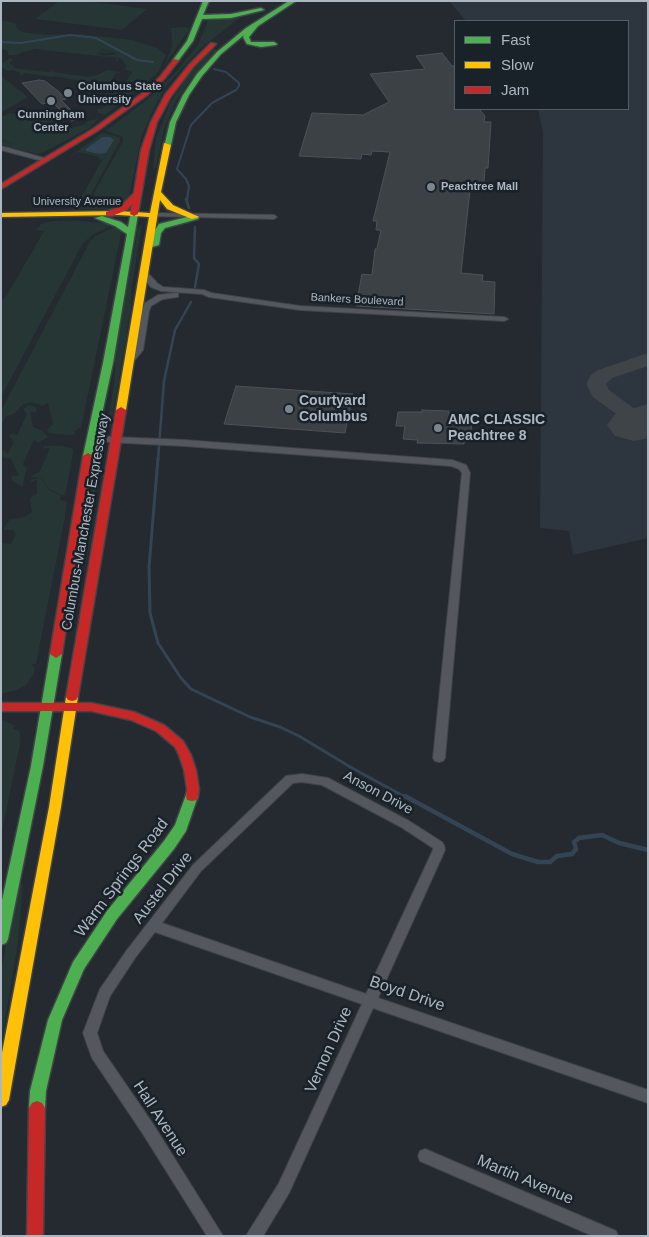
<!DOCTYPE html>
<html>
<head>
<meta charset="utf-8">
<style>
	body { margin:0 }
	#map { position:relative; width:649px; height:1237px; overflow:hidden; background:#242a2f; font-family:Arial,sans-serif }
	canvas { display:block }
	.frame { position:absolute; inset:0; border:2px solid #adb7c1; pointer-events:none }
	.legend { position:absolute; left:454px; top:20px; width:175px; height:90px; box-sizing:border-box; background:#192129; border:1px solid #545d66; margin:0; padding:6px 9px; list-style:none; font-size:15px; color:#adb7c1 }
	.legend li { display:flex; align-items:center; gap:10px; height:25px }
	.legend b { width:25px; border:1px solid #545d66 }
</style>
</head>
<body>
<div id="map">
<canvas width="649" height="1237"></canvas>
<div class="frame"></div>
<ul class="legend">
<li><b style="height:6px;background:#4caf50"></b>Fast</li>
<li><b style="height:6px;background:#ffc107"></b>Slow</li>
<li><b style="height:6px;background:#c62828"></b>Jam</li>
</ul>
</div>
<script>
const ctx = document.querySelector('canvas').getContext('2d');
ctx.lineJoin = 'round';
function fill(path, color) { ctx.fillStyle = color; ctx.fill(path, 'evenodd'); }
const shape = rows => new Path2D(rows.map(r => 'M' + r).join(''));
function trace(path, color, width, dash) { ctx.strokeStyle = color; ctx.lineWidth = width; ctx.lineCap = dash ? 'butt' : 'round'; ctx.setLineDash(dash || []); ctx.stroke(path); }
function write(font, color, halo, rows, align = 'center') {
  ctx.font = font + ' Arial,sans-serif'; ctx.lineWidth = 5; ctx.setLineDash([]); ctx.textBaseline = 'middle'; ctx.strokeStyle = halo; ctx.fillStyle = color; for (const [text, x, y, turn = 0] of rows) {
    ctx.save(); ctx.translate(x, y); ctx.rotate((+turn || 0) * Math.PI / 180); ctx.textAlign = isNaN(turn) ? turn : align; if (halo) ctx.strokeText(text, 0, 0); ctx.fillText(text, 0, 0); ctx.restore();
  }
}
const airport = shape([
	[449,1,648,1,648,538,573,555,569,531,540,528,543,132,538,109,628,109,628,21,466,21]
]);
const green = shape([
	[59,1,86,1,147,9,122,30,35,19],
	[242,16,201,48,167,85,154,108,142,135,128,201,118,209,101,203,95,198,94,193,123,141,122,136,105,131,143,103,174,74,198,45,209,18],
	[1,20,15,23,17,28,22,32,47,35,79,34,132,40,157,48,166,55,159,71,142,87,135,90,122,88,132,72,124,69,127,66,120,58,98,54,114,55,117,53,102,50,105,48,100,50,115,53,100,53,96,54,117,58,119,61,115,60,116,58,35,49,23,52,17,55,9,55,7,51,1,48],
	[184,27,190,28,165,65,172,46,171,28],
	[213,48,216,49,216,52,189,82,176,101,164,129,156,168,153,169,156,138,170,103,189,74],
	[10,58,13,59,9,63,14,66,13,68,48,72,52,71,53,72,88,77,100,74,107,70,121,72,116,73,109,84,113,85,103,88,83,84,85,82,55,76,52,77,24,73,22,75,19,74,21,73,12,70,8,71,1,67,1,64],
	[1,76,27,96,26,98,18,103,1,112],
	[115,89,135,91,105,115,97,113,97,109,103,108,118,94,113,94],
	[10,113,22,115,32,121,49,115,58,124,71,128,86,124,86,122,99,118,88,129,42,153,37,154,1,145,1,141,19,145,1,140,1,117],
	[102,133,116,136,120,138,120,141,90,196,98,204,113,209,72,210,71,209,73,207,70,208,74,200,80,200,102,160,98,159,99,157,78,152,65,160],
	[51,221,80,221,115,224,94,234,83,243,1,397,1,302,7,295,44,231,35,230,41,224],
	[142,224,132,285,131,308,111,426,107,428,115,375,115,353,138,228],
	[116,226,121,228,121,234,81,428,78,428,74,432,75,434,71,435,49,433,47,430,53,424,48,403,42,406,32,402,23,404,14,414,6,416,1,426,1,411,88,245,94,237],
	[28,405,36,407,37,412,30,412,33,427,41,430,48,437,38,443,34,440,23,464,27,469,25,474,23,487,11,480,12,476,19,476,11,459,1,457,3,450,8,454,14,442,9,436,12,433,17,435,27,414,23,409],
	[45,446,62,446,74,449,65,495,61,495,49,489,42,478,30,477,40,471,50,448,42,449],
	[100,452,91,537,86,564,82,564,83,524,96,453],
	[39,478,42,479,49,490,61,496,60,500,67,501,65,517,36,664,25,664,32,664,35,669,33,675,26,685,17,690,1,694,1,543,11,544,16,534,13,530,4,530,4,528,10,519,25,517,32,512,30,498,37,493,37,479,32,482,30,480],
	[1,719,15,726,13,729,18,730,20,733,20,744,1,836],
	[23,884,18,943,1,1045,1,973,16,886]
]);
const water = shape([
	[102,137,110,137,114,140,106,153,99,154,86,151,86,149]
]);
const streamFar3 = shape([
	[1,42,21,43,70,35,96,38,137,60,153,62],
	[187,200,189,186,186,179,177,169,191,125,212,103,236,90,239,86,239,83,226,72,214,69]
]);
const streamFar2 = shape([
	[186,199,189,208],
	[195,227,194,258,199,264,195,287],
	[158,460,164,381,175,330,191,302]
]);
const streamFar1 = shape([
	[158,458,149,567,150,613,158,643,181,678,191,689,250,717,280,727,299,736,352,768,407,798]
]);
const stream = shape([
	[405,796,512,854,538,862,550,862,557,856,572,854,576,849,574,842,579,838,602,835,619,843,648,850]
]);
const taxiway = shape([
	[648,353,648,366,612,378,606,384,609,390,647,418,647,426,640,428,633,426,593,397,586,384,591,375,598,370,648,353]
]);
const runway = shape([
	[648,404,648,438,634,441,615,436,607,425,615,414,648,404]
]);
const building = shape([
	[442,53,452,66,455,66,455,109,479,109,485,116,484,122,491,122,488,168,485,168,484,183,480,183,479,190,470,190,461,273,483,275,482,281,495,282,494,314,356,306,362,274,372,275,375,249,377,248,381,230,376,230,377,221,373,221,390,152,372,151,371,155,362,154,361,159,299,156,312,113,363,115,389,102,370,74,425,69,416,56,442,53],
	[39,80,45,81,58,91,66,99,61,100,80,119,71,121,52,102,42,104,22,83,39,80],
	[236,386,353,394,345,433,224,424,236,386],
	[422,410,449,411,449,414,472,418,471,431,465,430,464,444,417,443,418,440,403,439,405,426,396,426,398,412,422,412,422,410]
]);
const street = shape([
	[1,146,48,159,49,160,46,162,1,150,1,146],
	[153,213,274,215,277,217,274,219,151,216,150,215,153,213],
	[140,271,146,271,157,283,163,287,204,290,211,293,300,306,504,317,508,319,504,321,300,310,209,297,202,294,161,291,151,287,140,275,140,271],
	[175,293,178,293,178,297,163,299,151,306,149,311,143,350,133,362,127,362,126,360,135,350,141,311,145,303,158,295,175,293],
	[91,436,184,440,452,460,466,465,470,473,445,758,443,761,439,762,435,761,433,758,462,473,459,469,451,466,184,446,88,441,87,439,88,437,91,436],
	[302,774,328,778,409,821,442,842,444,845,445,850,378,998,648,1090,648,1103,373,1008,289,1193,263,1236,246,1236,279,1183,362,1004,155,932,135,958,110,996,97,1033,103,1051,153,1124,223,1236,207,1236,143,1134,92,1058,83,1033,100,989,127,950,193,865,286,776,302,774],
	[302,782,322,785,401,827,433,848,433,850,366,994,162,923,201,871,293,783,302,782],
	[425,1149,616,1231,618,1236,593,1236,420,1161,418,1156,420,1151,425,1149]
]);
const fast = shape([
	[203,1,209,1,203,15,231,14,261,8,264,10,231,18,202,19,193,41,178,61,174,61,173,60,187,41,203,1],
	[289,1,296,1,258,26,249,37,251,42,274,42,277,44,276,45,261,47,247,44,243,37,244,35,221,54,202,76,189,95,176,122,171,145,164,147,170,122,183,95,197,74,217,52,246,28,289,1],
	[131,212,138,214,113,363,93,456,88,459,83,456,103,363,127,234,115,226,95,218,102,216,121,222,128,227,131,212],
	[195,215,199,217,198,219,165,228,161,233,159,245,152,247,153,233,159,224,195,215],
	[56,650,62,654,43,766,8,939,6,943,1,945,1,905,31,766,50,654,56,650],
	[192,791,197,792,198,796,186,831,174,849,117,919,84,969,62,1020,46,1091,45,1108,42,1113,37,1115,32,1113,29,1108,30,1091,48,1020,73,962,107,911,164,841,175,825,187,792,192,791]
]);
const slow = shape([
	[164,143,171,145,161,192,173,205,199,217,192,219,167,209,160,200,126,410,121,413,116,410,149,217,119,215,1,217,1,213,119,211,150,213,164,143],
	[72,693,76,694,78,697,61,807,9,1100,6,1105,1,1107,1,1058,49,807,66,697,68,694,72,693]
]);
const jam = shape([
	[211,43,216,44,193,67,171,96,157,122,149,150,138,214,134,216,130,214,132,204,127,210,112,216,106,216,106,212,121,206,134,193,141,150,151,122,165,95,189,65,211,43],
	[174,59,179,60,164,79,147,95,97,131,1,189,1,184,93,129,143,93,160,77,174,59],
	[121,407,126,410,78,697,76,700,72,701,68,700,66,697,116,410,121,407],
	[88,453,93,456,62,654,56,658,50,654,83,456,88,453],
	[1,703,91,703,134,712,164,725,183,741,191,755,196,770,199,789,198,796,197,800,192,801,187,800,186,796,187,789,184,770,179,755,175,747,156,731,131,720,91,711,1,711,1,703],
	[37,1101,42,1103,45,1108,43,1236,27,1236,29,1108,32,1103,37,1101]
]);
const markers = [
	[68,93,5,"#7d868e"],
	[51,101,5,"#7d868e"],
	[431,187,5,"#7d868e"],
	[289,409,5,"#7d868e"],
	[438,428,5,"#7d868e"]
];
const farPoinames = [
	["Columbus State",78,87],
	["University",78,100],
	["Cunningham",51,115,"center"],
	["Center",51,128,"center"],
	["Peachtree Mall",441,187]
];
const farStreetnames = [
	["University Avenue",77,202],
	["Bankers Boulevard",357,300,3]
];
const poiNames = [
	["Courtyard",299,401],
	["Columbus",299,417],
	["AMC CLASSIC",448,420],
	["Peachtree 8",448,436]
];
const streetNames = [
	["Columbus-Manchester Expressway",86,522,-80],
	["Anson Drive",378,793,28]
];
const nearStreetnames = [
	["Warm Springs Road",122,878,-53],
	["Austel Drive",163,888,-52],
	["Boyd Drive",407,994,19],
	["Vernon Drive",329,1050,-66],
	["Hall Avenue",160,1119,57],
	["Martin Avenue",525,1180,23]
];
fill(airport, '#2d353f');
fill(green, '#253635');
fill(water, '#345');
trace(streamFar3, '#345', 2);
trace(streamFar2, '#345', 2.5);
trace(streamFar1, '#345', 3);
trace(stream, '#345', 4.5);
fill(taxiway, '#3e4448');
fill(runway, '#3e4448');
fill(building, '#3c4146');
trace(building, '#4c5257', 1);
trace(street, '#404448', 2);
trace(fast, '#404448', 3);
trace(slow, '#404448', 3);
trace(jam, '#404448', 3);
fill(street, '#54585e');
fill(fast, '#4caf50');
fill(slow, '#ffc107');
fill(jam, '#c62828');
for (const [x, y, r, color] of markers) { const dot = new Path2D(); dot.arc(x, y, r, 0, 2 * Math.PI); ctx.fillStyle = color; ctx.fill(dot); trace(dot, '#192129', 2); }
write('bold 11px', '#adb7c1', '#192129', farPoinames, 'left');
write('11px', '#adb7c1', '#192129', farStreetnames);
write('bold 14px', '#adb7c1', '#192129', poiNames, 'left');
write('14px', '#adb7c1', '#192129', streetNames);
write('16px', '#adb7c1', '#192129', nearStreetnames);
</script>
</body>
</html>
